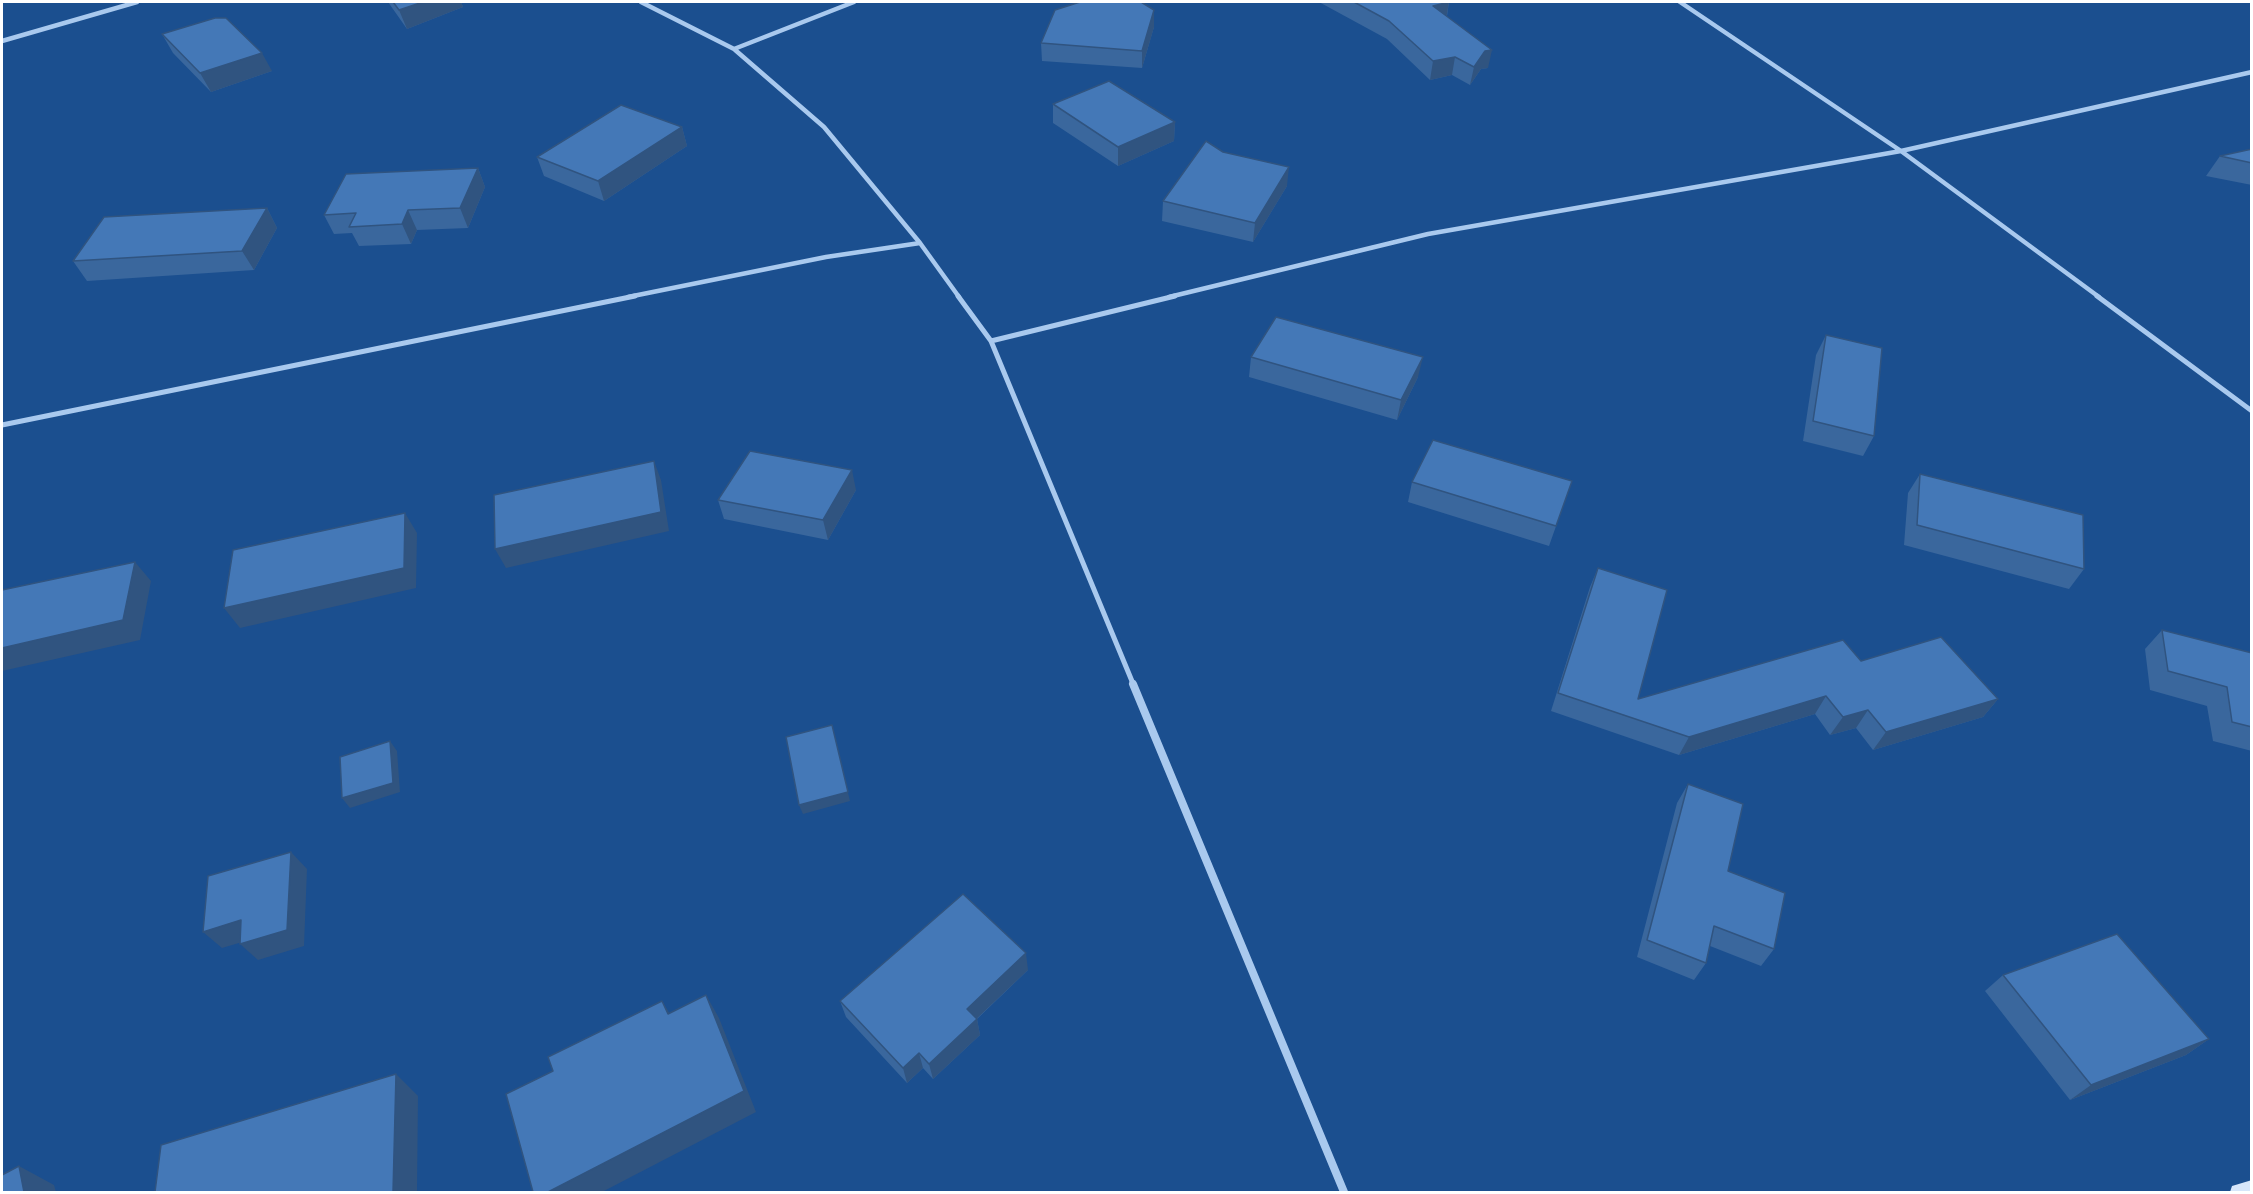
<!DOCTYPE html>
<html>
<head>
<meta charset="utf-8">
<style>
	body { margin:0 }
	#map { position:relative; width:2253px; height:1194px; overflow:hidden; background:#1b4f8f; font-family:"Golos Text",sans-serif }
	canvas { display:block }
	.frame { position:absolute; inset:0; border:3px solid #fff; pointer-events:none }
</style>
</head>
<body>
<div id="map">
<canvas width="2253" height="1194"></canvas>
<div class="frame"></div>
</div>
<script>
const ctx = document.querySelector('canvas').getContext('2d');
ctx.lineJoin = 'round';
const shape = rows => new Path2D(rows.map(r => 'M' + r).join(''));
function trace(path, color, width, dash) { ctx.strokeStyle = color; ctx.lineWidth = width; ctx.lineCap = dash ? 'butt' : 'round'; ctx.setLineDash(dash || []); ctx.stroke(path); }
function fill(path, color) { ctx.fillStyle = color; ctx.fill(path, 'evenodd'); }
const streetFar2 = shape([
	[641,2,734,49,824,127,920,243,959,297],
	[1680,2,1901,151,2099,297],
	[2,41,137,2],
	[734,49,854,2],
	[628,297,826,257,920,243],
	[1169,297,1428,234,1901,151,2252,72]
]);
const streetFar1 = shape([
	[958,296,991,341,1134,686],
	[2097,296,2252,411],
	[991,341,1175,296],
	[2,425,635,296]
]);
const street = shape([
	[1133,684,1344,1192]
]);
const secondary = shape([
	[2252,1180,2252,1192,2230,1192,2232,1186,2252,1180]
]);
const wall = shape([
	[388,2,461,2,463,7,407,29],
	[1319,2,1449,2,1447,16,1488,68,1481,69,1470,85,1452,75,1430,80,1387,39],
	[1154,10,1154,27,1142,68,1042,61,1041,43],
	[162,34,272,71,211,92,173,53],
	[1053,104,1175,122,1174,141,1118,166,1053,123],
	[682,127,687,146,604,201,544,176,537,157],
	[2252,149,2252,185,2206,176,2220,156],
	[1223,152,1287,186,1253,242,1162,221,1163,201],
	[478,168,485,187,468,228,417,230,411,244,359,246,352,233,334,234,324,215],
	[267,208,277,228,254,270,87,281,73,261],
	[1826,335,1874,436,1863,456,1803,441,1816,355],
	[1251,357,1418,377,1397,420,1249,377],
	[1920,474,2084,569,2069,589,1904,545,1908,493],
	[1572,481,1549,546,1408,502,1412,482],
	[856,490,828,540,724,519,718,500],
	[1598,568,1638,699,1861,661,1998,699,1983,717,1873,750,1856,728,1830,735,1815,714,1679,755,1551,711,1590,587],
	[2162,630,2252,653,2252,751,2213,741,2207,706,2150,690,2145,649],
	[1688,784,1728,871,1774,949,1761,966,1710,946,1706,963,1694,980,1637,957,1677,803],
	[1028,970,977,1019,980,1035,933,1079,923,1068,907,1083,846,1017,840,1001],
	[2003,975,2209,1039,2186,1055,2070,1100,1985,991]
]);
const shadedWall = shape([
	[423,2,461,2,463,7,407,29,399,10],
	[1449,2,1446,19,1433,6],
	[1154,10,1154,27,1142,68,1142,51],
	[1492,50,1488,68,1481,69,1470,85,1474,67,1485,51],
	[262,53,272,71,211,92,200,73],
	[1455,57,1452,75,1430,80,1433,61],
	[1175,122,1174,141,1118,166,1118,147],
	[682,127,687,146,604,201,598,181],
	[1289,167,1287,186,1253,242,1255,223],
	[478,168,485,187,468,228,460,208],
	[267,208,277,228,254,270,242,251],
	[408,210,417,230,411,244,402,224],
	[1423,357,1418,377,1397,420,1401,400],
	[654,461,661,480,669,531,506,568,495,549],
	[852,470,856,490,828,540,823,520],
	[405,513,417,533,416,588,240,628,224,608],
	[135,562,151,581,140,640,2,671,2,648],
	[1826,696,1815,714,1679,755,1689,737],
	[1998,699,1983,717,1873,750,1886,732],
	[1868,710,1856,728,1830,735,1843,717],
	[832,725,850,801,803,814,799,805],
	[390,741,397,751,400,792,350,808,342,798],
	[291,852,307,869,304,946,258,960,240,944],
	[241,920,259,937,222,948,203,932],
	[1026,953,1028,970,970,1025,967,1009],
	[706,995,719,1018,756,1112,602,1192,548,1192],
	[662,1001,676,1024,668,1014],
	[977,1019,980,1035,933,1079,929,1064],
	[2209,1039,2186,1055,2070,1100,2091,1085],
	[919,1053,923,1068,907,1083,903,1068],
	[396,1074,418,1096,417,1192,393,1192],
	[19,1166,54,1185,56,1192,24,1192]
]);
const building = shape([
	[393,2,423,2,399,10,393,2],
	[1080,2,1141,2,1154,10,1142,51,1041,43,1055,10,1080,2],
	[1354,2,1449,2,1433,6,1492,50,1485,51,1474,67,1455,57,1433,61,1389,21,1354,2],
	[215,18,226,18,262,53,200,73,162,34,215,18],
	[1109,81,1175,122,1118,147,1053,104,1109,81],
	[621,105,682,127,598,181,537,157,621,105],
	[1206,141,1223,152,1289,167,1255,223,1163,201,1206,141],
	[2252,149,2252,163,2220,156,2252,149],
	[478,168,460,208,408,210,402,224,349,227,356,213,324,215,346,174,478,168],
	[267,208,242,251,73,261,104,217,267,208],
	[1276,317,1423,357,1401,400,1251,357,1276,317],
	[1826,335,1882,348,1874,436,1813,421,1826,335],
	[1433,440,1572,481,1556,526,1412,482,1433,440],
	[750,451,852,470,823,520,718,500,750,451],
	[654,461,661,512,495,549,494,495,654,461],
	[1920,474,2083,515,2084,569,1917,525,1920,474],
	[405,513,404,568,224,608,233,550,405,513],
	[135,562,123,620,2,648,2,590,135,562],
	[1598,568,1667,590,1638,699,1843,640,1861,661,1941,637,1998,699,1886,732,1868,710,1843,717,1826,696,1689,737,1558,693,1598,568],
	[2162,630,2252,653,2252,727,2232,722,2227,687,2168,671,2162,630],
	[832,725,848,792,799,805,786,737,832,725],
	[390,741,393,783,342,798,340,757,390,741],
	[1688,784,1743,804,1728,871,1785,893,1774,949,1714,926,1706,963,1647,940,1688,784],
	[291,852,287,930,240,944,241,920,203,932,208,876,291,852],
	[963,894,1026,953,967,1009,977,1019,929,1064,919,1053,903,1068,840,1001,963,894],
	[2117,934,2209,1039,2091,1085,2003,975,2117,934],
	[706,995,744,1091,548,1192,533,1192,506,1094,553,1071,548,1057,662,1001,668,1014,706,995],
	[396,1074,393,1192,155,1192,161,1145,396,1074],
	[19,1166,24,1192,2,1192,2,1175,19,1166]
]);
trace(streetFar2, '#a9c9ee', 4.5);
trace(streetFar1, '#a9c9ee', 5);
trace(street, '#a9c9ee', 8);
fill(secondary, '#d6e6fa');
fill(wall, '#3a679d');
fill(shadedWall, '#305480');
fill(building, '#4478b7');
trace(building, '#305480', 1.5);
</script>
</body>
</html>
